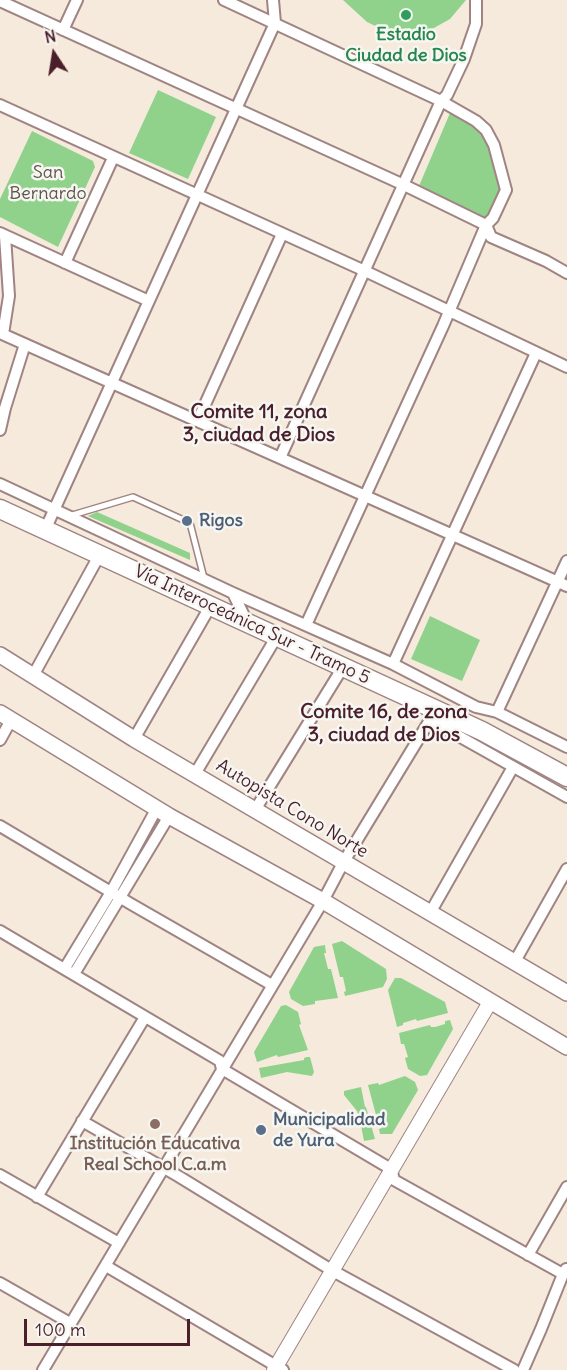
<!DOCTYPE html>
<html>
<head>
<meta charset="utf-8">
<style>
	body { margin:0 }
	#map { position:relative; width:567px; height:1370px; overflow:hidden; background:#f5eadb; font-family:Delius,sans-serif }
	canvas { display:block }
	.north { position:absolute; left:24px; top:24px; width:60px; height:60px; -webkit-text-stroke:4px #f6f6f2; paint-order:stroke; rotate:348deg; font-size:16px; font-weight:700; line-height:24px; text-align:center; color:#4a1f2b }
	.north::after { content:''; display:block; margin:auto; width:21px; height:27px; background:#4a1f2b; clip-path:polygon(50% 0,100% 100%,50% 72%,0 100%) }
	.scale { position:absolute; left:24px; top:1319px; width:166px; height:27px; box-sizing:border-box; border:3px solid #4a1f2b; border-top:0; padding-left:8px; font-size:18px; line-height:21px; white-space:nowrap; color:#4a1f2b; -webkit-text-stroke:4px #f6f6f2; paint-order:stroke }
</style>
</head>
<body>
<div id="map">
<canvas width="567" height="1370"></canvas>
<div class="north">N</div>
<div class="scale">100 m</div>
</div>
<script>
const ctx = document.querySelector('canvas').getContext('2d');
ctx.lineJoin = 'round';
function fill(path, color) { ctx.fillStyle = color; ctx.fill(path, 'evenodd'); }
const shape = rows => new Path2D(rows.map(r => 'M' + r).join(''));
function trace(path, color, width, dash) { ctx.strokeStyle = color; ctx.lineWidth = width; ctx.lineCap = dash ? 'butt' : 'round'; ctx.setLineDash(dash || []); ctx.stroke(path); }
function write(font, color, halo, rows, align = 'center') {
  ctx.font = font + ' Delius,sans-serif'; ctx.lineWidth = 5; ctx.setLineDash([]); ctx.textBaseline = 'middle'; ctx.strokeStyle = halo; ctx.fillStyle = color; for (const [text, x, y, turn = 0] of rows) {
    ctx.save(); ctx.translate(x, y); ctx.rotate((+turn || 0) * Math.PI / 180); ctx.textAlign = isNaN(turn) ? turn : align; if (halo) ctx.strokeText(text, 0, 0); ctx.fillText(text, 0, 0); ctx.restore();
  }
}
const green = shape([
	[343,0,466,0,450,19,432,29,409,33,386,31,367,22],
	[158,90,216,117,188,179,129,153],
	[450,113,471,124,482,132,489,146,501,189,486,218,419,186],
	[32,131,93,161,95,167,58,247,0,217,0,199],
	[97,512,190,553,190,560,88,516],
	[430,616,480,640,462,681,411,659],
	[342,941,386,969,387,979,383,987,345,996,344,992,346,991,343,977,340,977,332,944],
	[325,945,326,953,324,953,328,969,331,969,338,998,315,1001,315,1004,303,1006,291,999,289,992,314,947],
	[395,978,401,978,445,1002,448,1013,417,1021,416,1019,403,1023,403,1025,397,1027,388,990],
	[286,1005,298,1012,301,1024,299,1025,308,1050,278,1057,277,1055,257,1062,254,1052,281,1006],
	[450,1020,453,1029,427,1075,420,1076,408,1069,405,1058,408,1057,404,1044,401,1044,399,1033,430,1025,431,1027,435,1027,445,1024,445,1021],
	[307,1057,310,1057,314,1072,312,1076,287,1072,261,1078,259,1068,304,1060,304,1058],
	[405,1076,415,1082,418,1090,392,1134,380,1134,379,1129,382,1128,378,1115,376,1115,368,1085,378,1083,379,1085],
	[361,1087,365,1107,366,1107,375,1139,364,1141,360,1120,357,1111,344,1095,344,1091]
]);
const service = shape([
	[69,516,133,497,190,523,204,578]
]);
const minor = shape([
	[224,0,441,101,476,121,486,130,494,145,506,190,493,218,486,225,443,326,306,625],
	[0,1,404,185,486,225,491,237,546,261,567,273],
	[63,30,77,0],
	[0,105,365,271,567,367],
	[0,233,149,301],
	[65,263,113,158],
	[0,333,567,586],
	[3,334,9,296,5,236],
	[198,420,282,234],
	[0,430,5,408,25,344],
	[280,458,441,101,447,95,464,59,476,24,476,0],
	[0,484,233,593,393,664,476,707,497,712,567,747],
	[45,530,275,23,273,0],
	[233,593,247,622],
	[393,664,536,353],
	[34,674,100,554],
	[497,712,567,561],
	[430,720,567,797],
	[134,739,211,605],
	[0,740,11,720],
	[195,774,277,636],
	[255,810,343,667],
	[0,826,131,904,272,985],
	[430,913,513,767],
	[0,931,220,1061,222,1069,391,1169,394,1180,563,1274],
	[514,963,567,869],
	[65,968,111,892,157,808],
	[74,974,169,816],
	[82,1121,178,1176,333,1271,514,1370],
	[0,1175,119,1243],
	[37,1197,145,1017],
	[528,1255,567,1187],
	[106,1266,283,1370],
	[0,1283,70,1323],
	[43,1370,323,901,343,863,430,720,432,707],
	[523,1370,541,1329,563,1274,566,1269]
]);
const tertiary = shape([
	[274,1370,490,1002]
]);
const secondary = shape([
	[0,655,134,739,567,993],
	[0,713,169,816,323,901,567,1047]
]);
const trunk = shape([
	[0,509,482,731,567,777]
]);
const markers = [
	[406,15,6,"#2e9e5b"],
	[187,521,6,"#5c6f8a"],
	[155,1124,6,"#8d6e63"],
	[261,1130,6,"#5c6f8a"]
];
const leisureNames = [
	["Estadio",406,35],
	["Ciudad de Dios",406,56]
];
const parkNames = [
	["San",48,173],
	["Bernardo",48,194]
];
const serviceNames = [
	["Rigos",199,521],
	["Municipalidad",273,1120],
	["de Yura",273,1141]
];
const streetNames = [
	["Vía Interoceánica Sur - Tramo 5",252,625,25],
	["Autopista Cono Norte",292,809,31]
];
const educationNames = [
	["Institución Educativa",155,1144],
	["Real School C.a.m",155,1165]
];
const neighbourhoodNames = [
	["Comite 11, zona",259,412],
	["3, ciudad de Dios",259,435],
	["Comite 16, de zona",384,712],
	["3, ciudad de Dios",384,735]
];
fill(green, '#90d28b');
trace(service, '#a08483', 8);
trace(minor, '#a08483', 14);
trace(tertiary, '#a08483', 16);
trace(secondary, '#a08483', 18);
trace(trunk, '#a08483', 21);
trace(service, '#fff', 5);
trace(minor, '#fff', 10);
trace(tertiary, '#fff', 14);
trace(secondary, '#fff', 15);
trace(trunk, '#fff', 18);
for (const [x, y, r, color] of markers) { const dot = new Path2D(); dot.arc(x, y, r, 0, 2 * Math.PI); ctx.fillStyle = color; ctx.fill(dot); trace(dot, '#f6f6f2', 2); }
write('bold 18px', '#27864d', '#f6f6f2', leisureNames);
write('18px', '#5f5548', '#f6f6f2', parkNames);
write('bold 18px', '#4e5e75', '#f6f6f2', serviceNames, 'left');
write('18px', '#4a1f2b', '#f6f6f2', streetNames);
write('bold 18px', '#785e54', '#f6f6f2', educationNames);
write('bold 20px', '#4a1f2b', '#f6f6f2', neighbourhoodNames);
</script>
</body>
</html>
